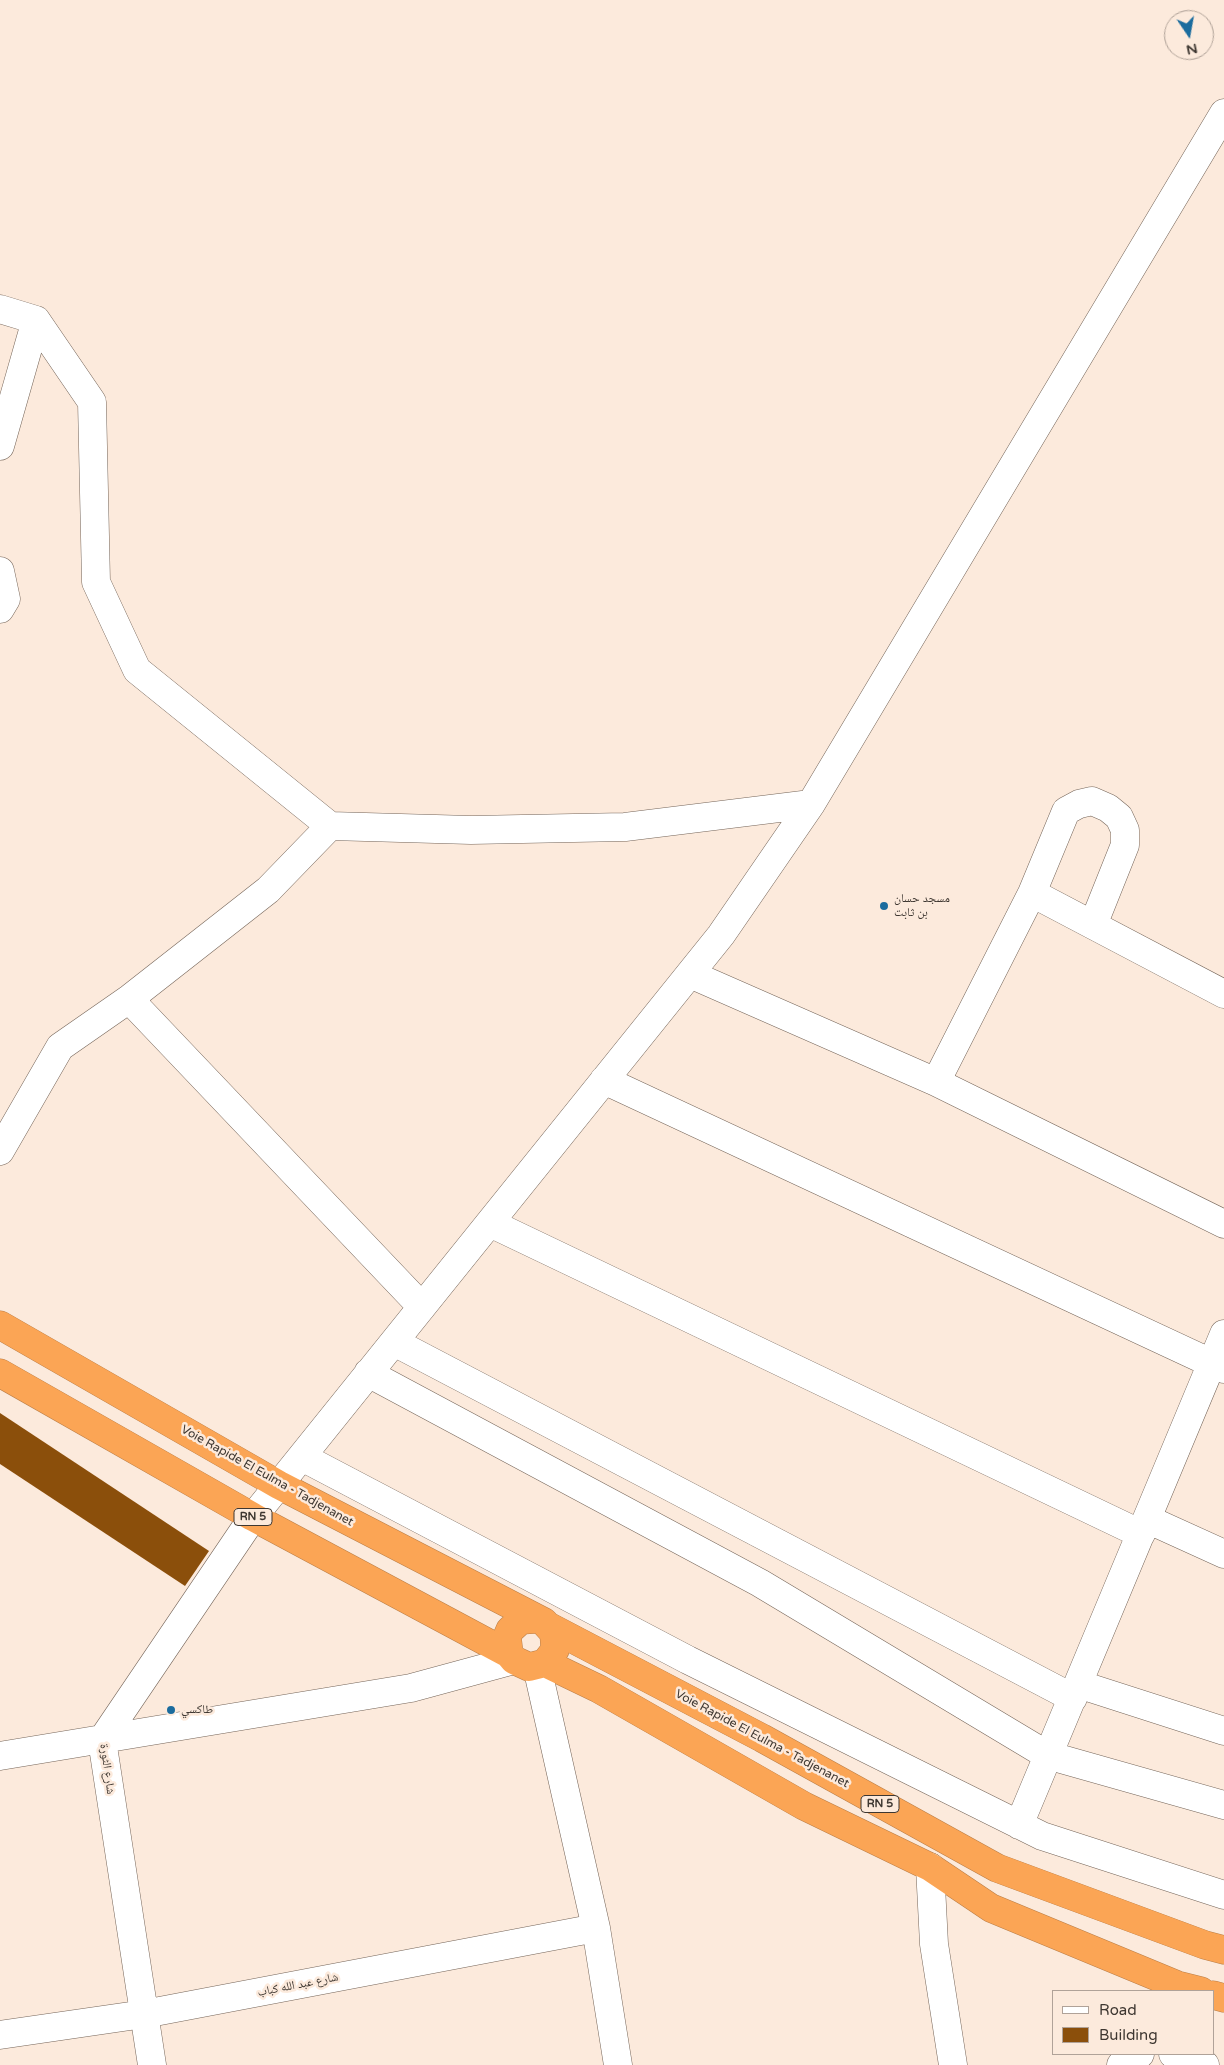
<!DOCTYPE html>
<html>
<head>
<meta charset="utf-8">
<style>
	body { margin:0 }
	#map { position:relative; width:1224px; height:2065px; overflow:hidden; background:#fceadc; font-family:"Varela Round",sans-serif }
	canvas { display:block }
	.legend { position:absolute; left:1052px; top:1990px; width:162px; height:65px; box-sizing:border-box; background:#fceadc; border:1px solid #b0a298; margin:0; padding:6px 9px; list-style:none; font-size:15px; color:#3e3731 }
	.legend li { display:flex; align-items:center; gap:10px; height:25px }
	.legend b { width:25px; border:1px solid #b0a298 }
	.north { position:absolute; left:1164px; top:10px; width:50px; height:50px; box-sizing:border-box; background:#fceadc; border:1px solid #b0a298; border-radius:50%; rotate:168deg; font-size:14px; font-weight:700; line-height:20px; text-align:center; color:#3e3731 }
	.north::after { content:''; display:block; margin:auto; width:18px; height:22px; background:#1b6c9e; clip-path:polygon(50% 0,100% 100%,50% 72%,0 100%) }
</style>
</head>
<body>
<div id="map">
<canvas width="1224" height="2065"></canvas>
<ul class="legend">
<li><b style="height:6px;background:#fff"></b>Road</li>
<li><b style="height:14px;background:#8b4f0b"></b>Building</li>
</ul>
<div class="north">N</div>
</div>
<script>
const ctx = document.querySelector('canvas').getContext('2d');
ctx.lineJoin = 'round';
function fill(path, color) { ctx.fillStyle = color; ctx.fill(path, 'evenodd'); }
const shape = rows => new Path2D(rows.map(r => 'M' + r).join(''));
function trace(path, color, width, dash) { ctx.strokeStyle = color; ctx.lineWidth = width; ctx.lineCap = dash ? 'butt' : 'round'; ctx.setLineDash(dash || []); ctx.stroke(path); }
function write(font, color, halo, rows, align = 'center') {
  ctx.font = font + ' "Varela Round","Noto Naskh Arabic",sans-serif'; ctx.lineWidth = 5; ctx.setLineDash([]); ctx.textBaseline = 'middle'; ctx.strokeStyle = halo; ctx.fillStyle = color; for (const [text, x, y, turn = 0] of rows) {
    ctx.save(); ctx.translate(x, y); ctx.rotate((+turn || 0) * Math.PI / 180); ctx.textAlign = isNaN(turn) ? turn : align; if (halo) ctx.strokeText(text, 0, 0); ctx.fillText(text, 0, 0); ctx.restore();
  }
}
const building = shape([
	[0,1413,209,1551,185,1586,0,1464]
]);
const minor = shape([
	[0,309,36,320,92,402,96,582,137,670,330,826],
	[0,446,36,320],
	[0,571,6,599,0,609],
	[1032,893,1224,994],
	[690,974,936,1082,1224,1224],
	[129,999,422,1307],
	[604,1080,1224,1369],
	[936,1082,1032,893,1066,811,1079,804,1092,801,1108,808,1119,817,1125,830,1125,845,1093,925],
	[0,1151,60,1047,129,999,268,890,330,826,471,830,625,827,811,804],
	[490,1223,1141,1534],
	[394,1342,1073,1698],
	[368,1373,760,1583,1047,1755,1224,1805],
	[302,1457,688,1660,1042,1836,1224,1895],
	[1147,1519,1224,1554],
	[537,1667,596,1928,618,2065],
	[1078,1684,1224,1731],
	[0,1756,411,1688,514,1660],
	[1019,1825,1224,1334],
	[930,1867,934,1944,953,2065],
	[0,2035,144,2014,596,1928],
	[1173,2054,1205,2065],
	[152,2065,102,1740,253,1517,721,935,811,804,1224,113],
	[1121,2065,1140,2054]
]);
const highway = shape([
	[0,1325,279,1485,544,1622,554,1633,555,1650,545,1663,529,1667,514,1660,509,1654,507,1637,510,1630,521,1620,537,1619],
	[0,1373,253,1517,509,1654],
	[550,1627,762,1738,997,1868,1205,1945,1224,1950],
	[545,1663,599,1689,804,1806,930,1867,991,1908,1177,1985,1201,1991],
	[1213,1995,1224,1998]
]);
const markers = [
	[884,906,5,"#1b6c9e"],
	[171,1710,5,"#1b6c9e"]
];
const shields = [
	[253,1517,38],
	[880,1804,38]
];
const shieldNames = [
	["RN 5",253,1517],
	["RN 5",880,1804]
];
const poiNames = [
	["مسجد حسان",894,899],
	["بن ثابت",894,913],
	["طاكسي",181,1710]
];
const streetNames = [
	["Voie Rapide El Eulma - Tadjenanet",267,1476,29],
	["Voie Rapide El Eulma - Tadjenanet",762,1739,28],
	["شارع الثورة",107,1769,82],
	["شارع عبد الله كباب",298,1985,-11]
];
fill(building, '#8b4f0b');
trace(minor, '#756559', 29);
trace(highway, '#b97e48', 29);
trace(minor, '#fff', 28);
trace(highway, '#fba555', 28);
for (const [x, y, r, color] of markers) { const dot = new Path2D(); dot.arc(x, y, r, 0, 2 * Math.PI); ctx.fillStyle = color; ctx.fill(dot); trace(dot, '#fceadc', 2); }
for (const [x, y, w] of shields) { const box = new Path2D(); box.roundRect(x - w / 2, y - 8.5, w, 17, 4); ctx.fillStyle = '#fceadc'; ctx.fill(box); trace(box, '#3e3731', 1); }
write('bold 11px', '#3e3731', null, shieldNames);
write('12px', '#3e3731', '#fceadc', poiNames, 'left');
write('12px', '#3e3731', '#fceadc', streetNames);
</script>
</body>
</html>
